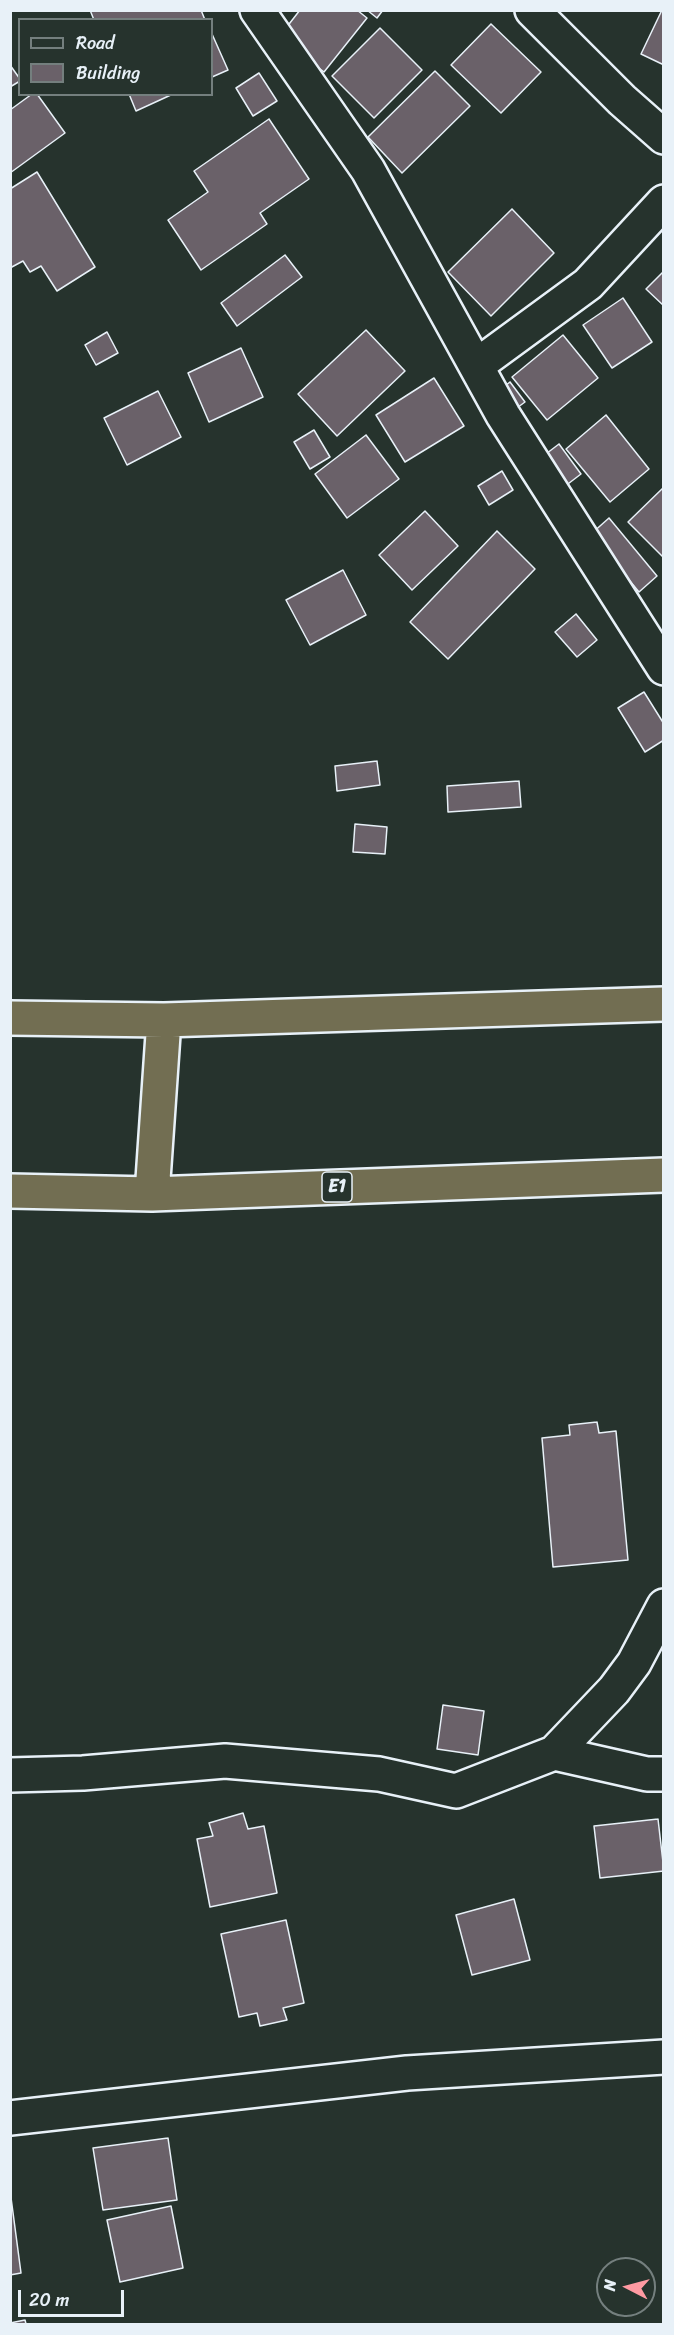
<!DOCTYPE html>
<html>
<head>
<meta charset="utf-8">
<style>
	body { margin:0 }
	#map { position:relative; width:674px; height:2335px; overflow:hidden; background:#26332d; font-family:Sriracha,sans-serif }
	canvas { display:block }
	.frame { position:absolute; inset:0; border:12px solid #e8f1f8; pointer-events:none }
	.legend { position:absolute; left:18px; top:18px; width:195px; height:78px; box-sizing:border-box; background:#26332d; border:2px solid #747f7e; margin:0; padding:8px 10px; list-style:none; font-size:18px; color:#e8f1f8 }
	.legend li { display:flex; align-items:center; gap:12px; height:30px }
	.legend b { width:30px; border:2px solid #747f7e }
	.north { position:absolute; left:596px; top:2257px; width:60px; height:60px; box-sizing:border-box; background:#26332d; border:2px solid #747f7e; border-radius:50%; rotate:276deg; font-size:16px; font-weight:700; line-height:24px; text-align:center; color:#e8f1f8 }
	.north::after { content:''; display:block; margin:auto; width:21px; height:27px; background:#ff9aa2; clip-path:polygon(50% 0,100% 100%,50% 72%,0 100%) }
	.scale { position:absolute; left:18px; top:2290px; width:106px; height:27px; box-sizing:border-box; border:3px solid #e8f1f8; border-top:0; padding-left:8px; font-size:18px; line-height:21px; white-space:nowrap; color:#e8f1f8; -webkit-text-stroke:4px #26332d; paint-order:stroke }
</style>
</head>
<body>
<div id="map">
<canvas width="674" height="2335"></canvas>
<div class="frame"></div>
<ul class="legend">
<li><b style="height:8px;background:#26332d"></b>Road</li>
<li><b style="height:16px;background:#6a6169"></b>Building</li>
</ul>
<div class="north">N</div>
<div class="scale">20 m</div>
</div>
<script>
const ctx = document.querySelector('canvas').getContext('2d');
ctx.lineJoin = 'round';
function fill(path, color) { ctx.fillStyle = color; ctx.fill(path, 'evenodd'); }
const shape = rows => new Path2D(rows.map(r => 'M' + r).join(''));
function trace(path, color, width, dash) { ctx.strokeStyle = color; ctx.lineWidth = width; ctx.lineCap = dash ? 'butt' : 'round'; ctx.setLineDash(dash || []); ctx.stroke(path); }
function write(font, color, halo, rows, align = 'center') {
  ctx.font = font + ' Sriracha,sans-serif'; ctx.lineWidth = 4.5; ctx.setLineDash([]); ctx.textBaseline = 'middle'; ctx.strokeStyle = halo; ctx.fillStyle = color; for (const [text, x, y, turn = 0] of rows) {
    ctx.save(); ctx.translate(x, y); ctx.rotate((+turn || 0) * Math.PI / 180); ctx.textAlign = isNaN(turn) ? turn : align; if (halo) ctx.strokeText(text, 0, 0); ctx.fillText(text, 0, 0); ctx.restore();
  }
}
const building = shape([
	[90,10,201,10,205,20,94,20,90,10],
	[300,10,357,10,367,18,324,72,279,37,300,10],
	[367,10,383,10,377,18,367,10],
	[662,10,664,10,664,65,641,54,662,10],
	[491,24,541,72,501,113,451,65,491,24],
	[380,28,422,70,374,118,332,76,380,28],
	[212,34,228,70,212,77,212,34],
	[10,65,20,79,20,81,10,87,10,65],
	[435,71,470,106,402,173,368,137,435,71],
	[259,73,277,101,253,116,236,88,259,73],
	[32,94,37,94,65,133,10,173,10,110,32,94],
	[129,94,173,94,136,111,129,94],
	[269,119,309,179,260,213,267,224,201,270,168,220,208,192,194,171,269,119],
	[37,172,95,267,57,291,41,266,30,272,23,261,10,268,10,189,37,172],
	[512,209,554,253,491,316,448,272,512,209],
	[285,255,302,277,237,326,221,303,285,255],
	[664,271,664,306,646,289,664,271],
	[623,298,652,342,612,368,583,325,623,298],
	[366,330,405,371,337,436,298,394,366,330],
	[107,332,118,353,96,365,85,345,107,332],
	[563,335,598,378,547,420,512,377,563,335],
	[241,348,263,397,209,422,188,373,241,348],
	[434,378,464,426,405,462,376,415,434,378],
	[510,382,525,402,510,413,496,393,510,382],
	[158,391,181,437,127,465,104,418,158,391],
	[606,415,649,469,610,502,566,449,606,415],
	[314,430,330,457,310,469,294,442,314,430],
	[366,435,399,479,347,518,315,474,366,435],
	[559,444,581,474,560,490,538,460,559,444],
	[502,471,513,490,489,505,478,486,502,471],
	[664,487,664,558,628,522,664,487],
	[425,511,458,546,412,590,379,555,425,511],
	[609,518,657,576,639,592,591,534,609,518],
	[497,531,535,569,448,659,410,622,497,531],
	[343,570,366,615,310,645,286,600,343,570],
	[576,614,597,640,577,657,555,632,576,614],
	[644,692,664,724,664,740,645,752,618,708,644,692],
	[377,761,380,785,337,791,335,766,377,761],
	[519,781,521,807,448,812,447,786,519,781],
	[355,824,387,827,385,854,353,852,355,824],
	[597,1422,599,1433,616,1431,628,1560,553,1567,542,1438,570,1435,569,1425,597,1422],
	[443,1705,484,1711,478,1755,437,1749,443,1705],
	[243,1813,248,1829,264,1826,277,1893,210,1907,197,1839,213,1836,209,1823,243,1813],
	[658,1819,664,1871,600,1878,594,1826,658,1819],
	[514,1899,530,1960,472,1975,456,1915,514,1899],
	[286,1920,304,2003,283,2008,287,2020,260,2026,257,2013,239,2017,221,1934,286,1920],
	[168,2138,177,2200,103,2210,93,2148,168,2138],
	[10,2190,21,2273,10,2275,10,2190],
	[171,2206,183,2268,120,2282,107,2220,171,2206],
	[25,2320,26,2324,10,2324,10,2323,25,2320]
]);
const street = shape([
	[257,10,368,170,503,415,664,668],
	[532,10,622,100,664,137],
	[476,366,588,284,664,202],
	[554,1753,614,1690,634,1663,664,1606],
	[10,1775,83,1773,225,1761,379,1774,456,1791,554,1753,647,1774,664,1774],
	[10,2118,407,2073,664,2057]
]);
const highway = shape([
	[10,1018,164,1020,664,1004],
	[10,1191,152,1194,664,1175],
	[152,1194,164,1020]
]);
const shields = [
	[337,1187,30]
];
const shieldNames = [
	["E1",337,1187]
];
fill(building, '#6a6169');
trace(building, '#e8f1f8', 1.5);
trace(street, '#e8f1f8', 38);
trace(highway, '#e8f1f8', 38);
trace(street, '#26332d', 33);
trace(highway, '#726e52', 33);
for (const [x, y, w] of shields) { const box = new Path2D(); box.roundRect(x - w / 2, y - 15, w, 30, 4.5); ctx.fillStyle = '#26332d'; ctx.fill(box); trace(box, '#e8f1f8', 1.5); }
write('bold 18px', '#e8f1f8', null, shieldNames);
</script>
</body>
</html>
